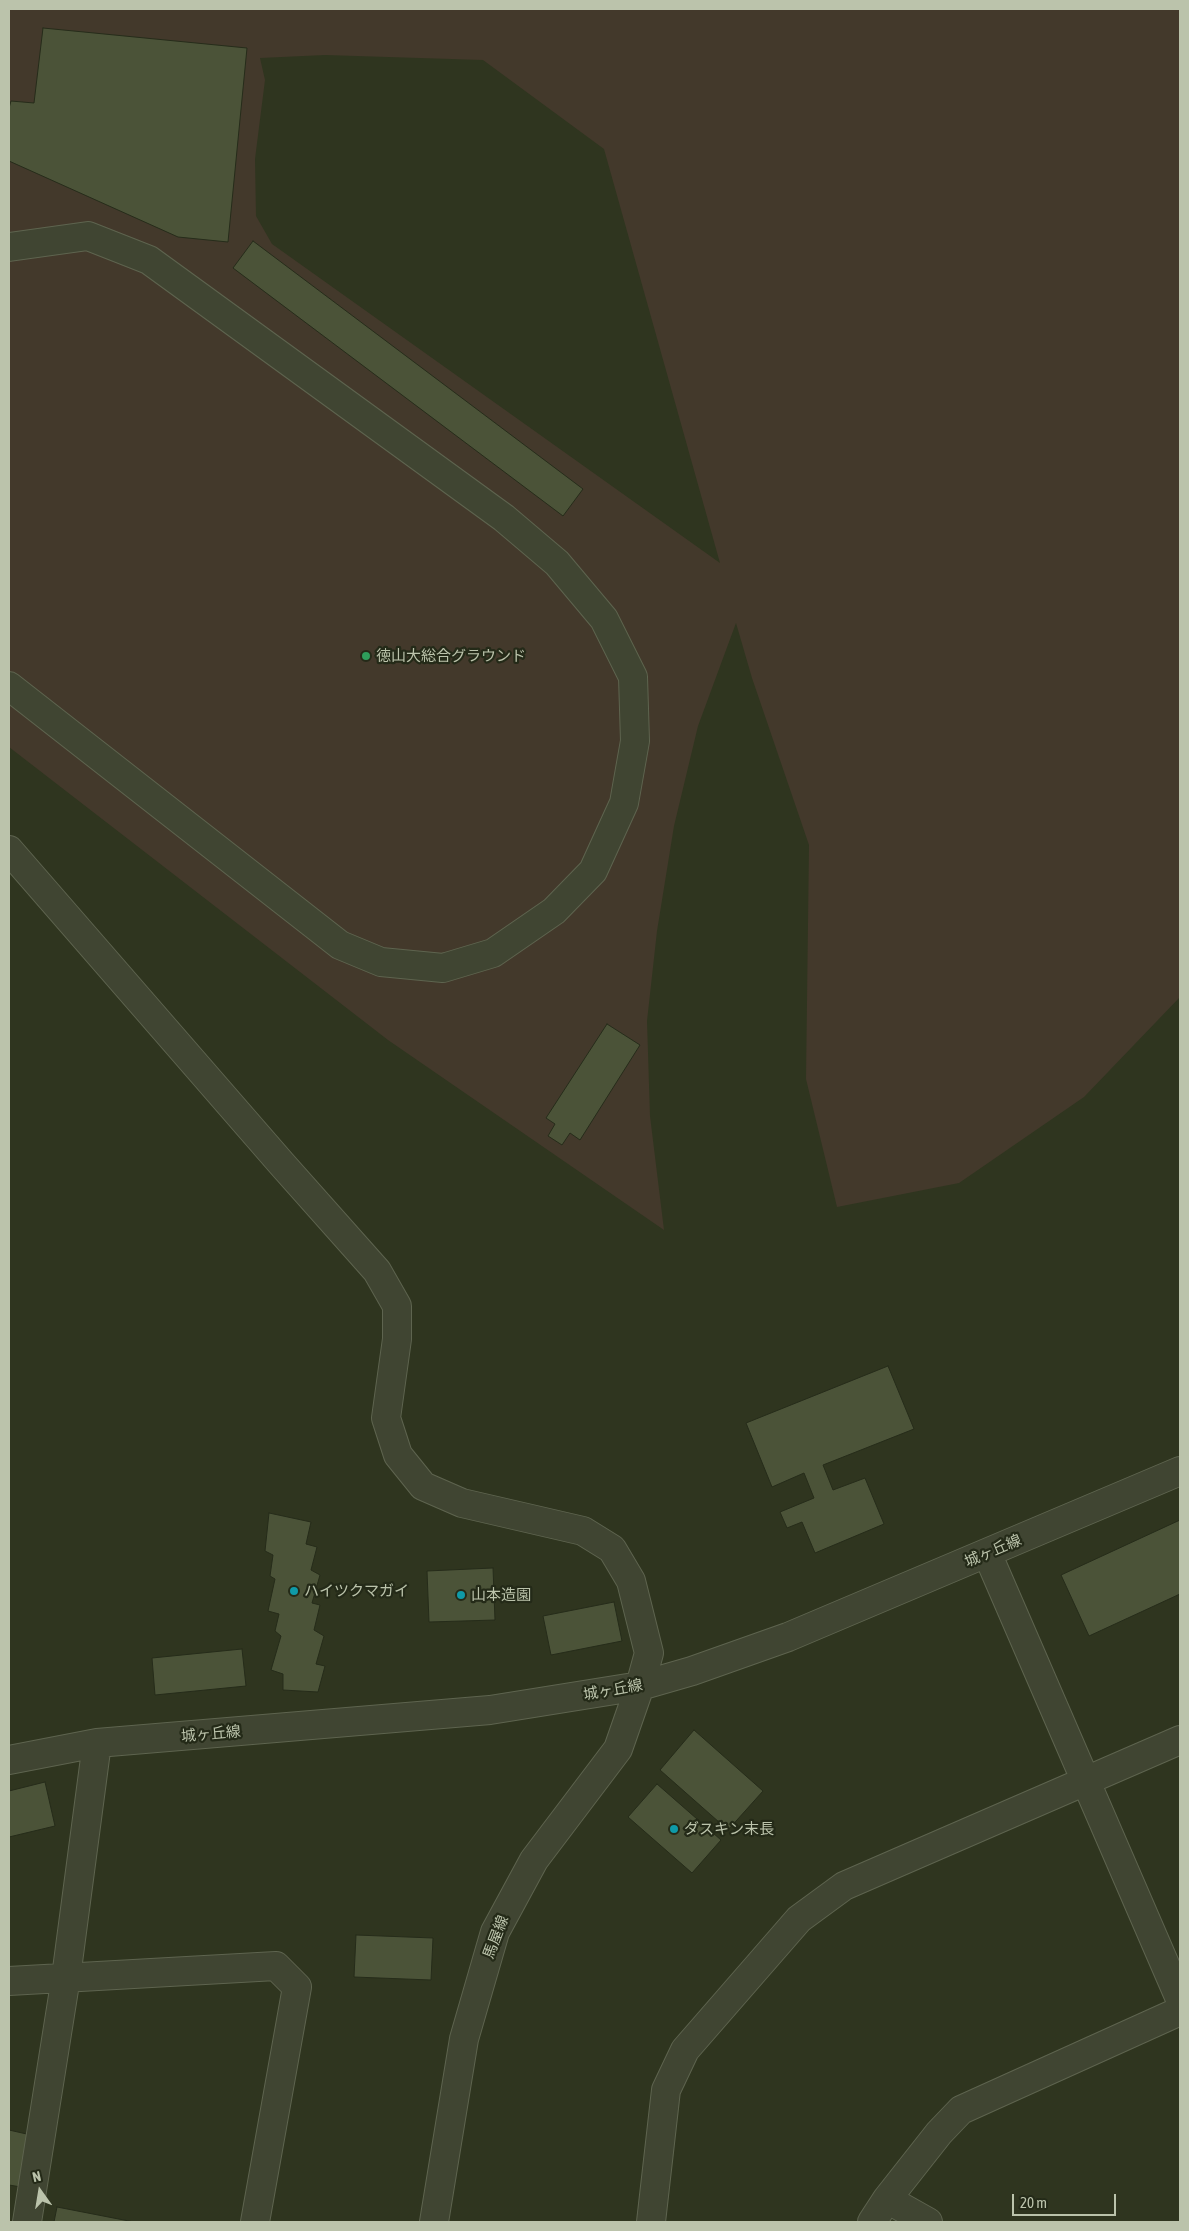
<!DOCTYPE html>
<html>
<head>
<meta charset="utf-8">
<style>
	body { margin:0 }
	#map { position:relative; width:1189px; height:2231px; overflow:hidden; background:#2f351f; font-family:"Asap Condensed",sans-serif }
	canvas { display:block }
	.frame { position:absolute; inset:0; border:10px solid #bbc3ab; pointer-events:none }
	.north { position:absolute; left:15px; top:2166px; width:50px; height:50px; -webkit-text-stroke:4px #242a18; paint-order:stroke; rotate:347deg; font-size:14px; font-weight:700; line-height:20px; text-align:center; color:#bbc3ab }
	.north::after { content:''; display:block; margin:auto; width:18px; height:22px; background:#bbc3ab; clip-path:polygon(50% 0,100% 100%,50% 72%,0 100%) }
	.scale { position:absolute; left:1012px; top:2194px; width:104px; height:22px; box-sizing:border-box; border:2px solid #bbc3ab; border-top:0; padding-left:6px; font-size:15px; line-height:18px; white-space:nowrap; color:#bbc3ab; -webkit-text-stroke:4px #242a18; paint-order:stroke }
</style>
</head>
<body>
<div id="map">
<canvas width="1189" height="2231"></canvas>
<div class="frame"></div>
<div class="north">N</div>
<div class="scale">20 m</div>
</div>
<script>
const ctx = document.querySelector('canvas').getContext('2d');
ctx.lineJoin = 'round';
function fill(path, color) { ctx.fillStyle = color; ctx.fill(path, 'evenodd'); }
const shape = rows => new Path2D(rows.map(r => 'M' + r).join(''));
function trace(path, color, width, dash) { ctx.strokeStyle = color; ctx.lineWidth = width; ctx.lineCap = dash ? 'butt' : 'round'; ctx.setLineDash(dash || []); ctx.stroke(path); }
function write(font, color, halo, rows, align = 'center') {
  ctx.font = font + ' "Asap Condensed","Noto Sans JP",sans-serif'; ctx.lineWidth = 4.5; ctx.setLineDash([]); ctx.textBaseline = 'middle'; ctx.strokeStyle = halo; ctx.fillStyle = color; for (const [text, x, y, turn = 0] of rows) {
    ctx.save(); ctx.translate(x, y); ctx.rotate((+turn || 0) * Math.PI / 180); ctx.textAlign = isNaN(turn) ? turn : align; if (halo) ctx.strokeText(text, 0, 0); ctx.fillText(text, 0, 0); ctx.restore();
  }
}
const green = shape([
	[9,9,1180,9,1180,997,1084,1097,959,1183,837,1207,806,1079,809,845,752,678,736,623,698,726,674,826,657,931,647,1021,650,1116,664,1230,388,1040,9,747],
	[325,55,483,60,604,149,720,563,272,244,256,216,255,159,265,80,260,58]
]);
const building = shape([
	[43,28,247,48,228,242,178,237,9,161,9,108,11,101,34,103,43,28],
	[253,241,583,489,563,516,233,268,253,241],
	[607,1024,640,1045,580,1140,570,1133,562,1145,548,1136,555,1124,546,1118,607,1024],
	[888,1366,914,1429,823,1465,833,1490,865,1478,884,1524,815,1553,802,1522,787,1528,780,1512,814,1498,804,1473,772,1487,746,1423,888,1366],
	[269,1513,311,1522,306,1544,317,1547,311,1570,320,1575,312,1603,320,1605,314,1630,324,1636,316,1664,325,1666,318,1692,283,1690,283,1674,271,1670,281,1636,275,1631,279,1614,268,1611,275,1579,270,1576,273,1555,265,1551,269,1513],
	[1180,1520,1180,1594,1089,1636,1061,1575,1180,1520],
	[493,1568,495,1620,429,1622,427,1571,493,1568],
	[614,1602,622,1641,551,1655,543,1616,614,1602],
	[242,1649,246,1686,155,1695,152,1658,242,1649],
	[694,1730,763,1791,728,1830,660,1770,694,1730],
	[45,1782,55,1826,9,1837,9,1791,45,1782],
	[657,1784,721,1840,692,1873,628,1817,657,1784],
	[356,1935,433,1938,431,1980,354,1977,356,1935],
	[9,2130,31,2135,21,2187,9,2185,9,2130],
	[57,2207,134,2222,54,2222,57,2207]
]);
const minor = shape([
	[9,247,88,236,149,260,504,518,557,563,604,619,633,677,635,741,624,803,593,871,554,911,493,953,443,968,381,962,340,945,9,686],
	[9,850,281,1163,377,1271,397,1306,397,1339,386,1418,398,1455,423,1486,462,1503,583,1531,612,1549,631,1581,649,1653,640,1686,618,1749,534,1860,495,1932,464,2039,434,2222],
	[987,1553,1180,1999],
	[9,1760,97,1743,490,1710,640,1686,692,1671,788,1637,1180,1471],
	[9,1981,276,1966,297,1987,255,2222],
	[887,2199,928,2222],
	[27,2222,66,1977,97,1743],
	[651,2222,666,2090,685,2050,799,1919,844,1886,1180,1740],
	[872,2222,887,2199,939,2133,961,2110,1180,2011]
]);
const markers = [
	[366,656,5,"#2e9e5b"],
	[294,1591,5,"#0f9aa8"],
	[461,1595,5,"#0f9aa8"],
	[674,1829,5,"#0f9aa8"]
];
const poiNames = [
	["徳山大総合グラウンド",376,656],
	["ハイツクマガイ",304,1591],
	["山本造園",471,1595],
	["ダスキン末長",684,1829]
];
const streetNames = [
	["城ヶ丘線",993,1551,-23],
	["城ヶ丘線",613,1690,-10],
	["城ヶ丘線",211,1734,-5],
	["馬屋線",496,1937,-69]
];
fill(green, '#43392b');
fill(building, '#4b5338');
trace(building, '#262c1a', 1);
trace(minor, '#5e644f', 30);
trace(minor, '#404532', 28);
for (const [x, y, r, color] of markers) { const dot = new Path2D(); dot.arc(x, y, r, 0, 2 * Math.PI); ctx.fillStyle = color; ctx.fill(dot); trace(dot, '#242a18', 2); }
write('15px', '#bbc3ab', '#242a18', poiNames, 'left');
write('15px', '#bbc3ab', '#242a18', streetNames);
</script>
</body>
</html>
